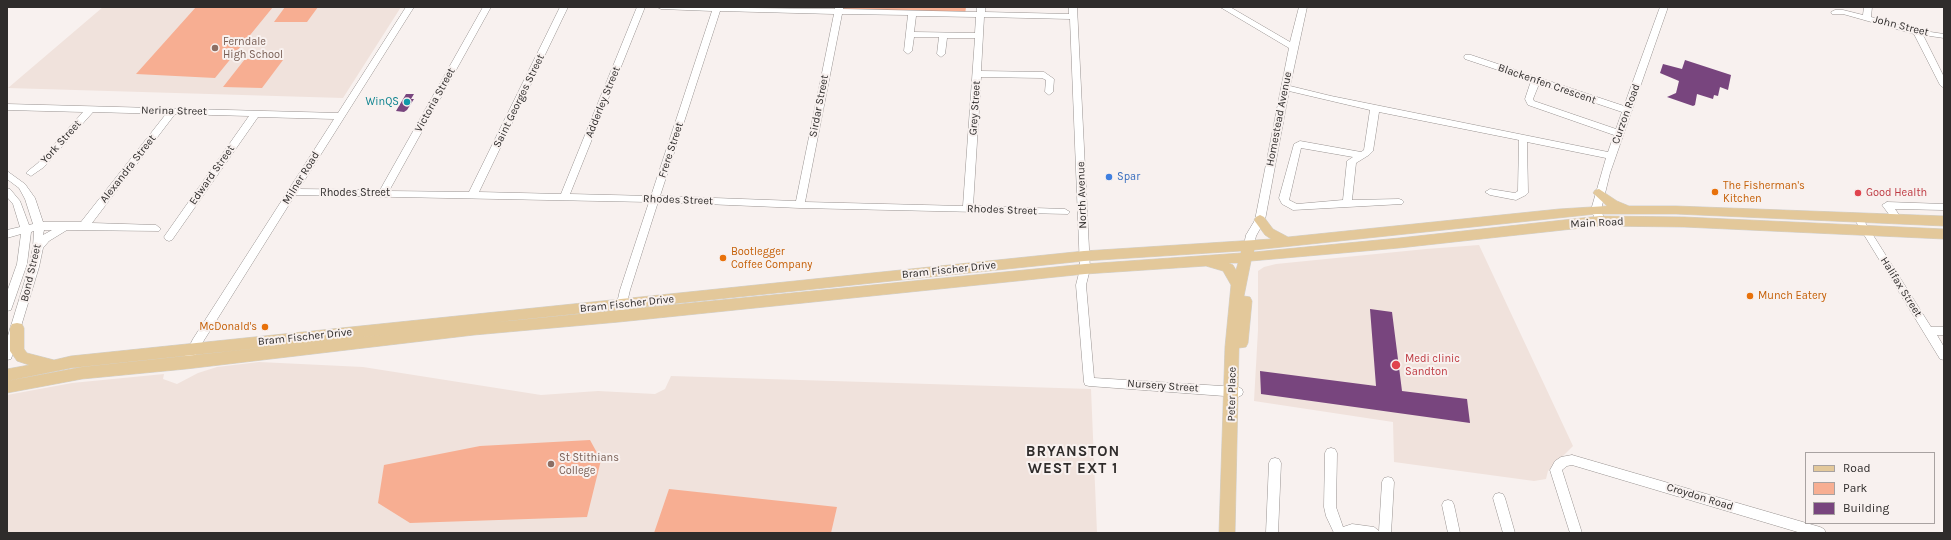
<!DOCTYPE html>
<html>
<head>
<meta charset="utf-8">
<style>
	body { margin:0 }
	#map { position:relative; width:1951px; height:540px; overflow:hidden; background:#f8f1ef; font-family:Karla,sans-serif }
	canvas { display:block }
	.frame { position:absolute; inset:0; border:8px solid #2f2c2b; pointer-events:none }
	.legend { position:absolute; left:1805px; top:452px; width:130px; height:72px; box-sizing:border-box; background:#f8f1ef; border:1px solid #a8a2a1; margin:0; padding:5px 7px; list-style:none; font-size:12px; color:#2f2c2b }
	.legend li { display:flex; align-items:center; gap:8px; height:20px }
	.legend b { width:20px; border:1px solid #a8a2a1 }
</style>
</head>
<body>
<div id="map">
<canvas width="1951" height="540"></canvas>
<div class="frame"></div>
<ul class="legend">
<li><b style="height:5px;background:#e3c89a"></b>Road</li>
<li><b style="height:11px;background:#f7ae92"></b>Park</li>
<li><b style="height:11px;background:#78457e"></b>Building</li>
</ul>
</div>
<script>
const ctx = document.querySelector('canvas').getContext('2d');
ctx.lineJoin = 'round';
function fill(path, color) { ctx.fillStyle = color; ctx.fill(path, 'evenodd'); }
const shape = rows => new Path2D(rows.map(r => 'M' + r).join(''));
function trace(path, color, width, dash) { ctx.strokeStyle = color; ctx.lineWidth = width; ctx.lineCap = dash ? 'butt' : 'round'; ctx.setLineDash(dash || []); ctx.stroke(path); }
function write(font, color, halo, rows, align = 'center') {
  ctx.font = font + ' Karla,sans-serif'; ctx.lineWidth = 4; ctx.setLineDash([]); ctx.textBaseline = 'middle'; ctx.strokeStyle = halo; ctx.fillStyle = color; for (const [text, x, y, turn = 0] of rows) {
    ctx.save(); ctx.translate(x, y); ctx.rotate((+turn || 0) * Math.PI / 180); ctx.textAlign = isNaN(turn) ? turn : align; if (halo) ctx.strokeText(text, 0, 0); ctx.fillText(text, 0, 0); ctx.restore();
  }
}
const built = shape([
	[103,7,401,7,343,98,8,88],
	[1479,245,1573,446,1548,471,1546,479,1534,481,1394,462,1393,422,1254,401,1258,330,1258,271,1264,267,1276,264,1426,249],
	[259,362,363,367,541,395,598,391,655,394,665,389,671,376,1091,389,1097,533,7,533,7,395,72,383,164,374,163,379,177,384,198,373,217,367]
]);
const green = shape([
	[196,7,273,7,215,78,136,74],
	[285,7,318,7,307,22,274,22],
	[837,7,966,7,965,15,836,12],
	[245,59,283,60,262,88,223,87],
	[590,440,601,460,587,517,410,523,378,503,384,465,480,446],
	[669,489,837,507,831,533,654,533]
]);
const building = shape([
	[1685,60,1731,75,1728,90,1720,87,1718,96,1714,95,1713,99,1697,94,1695,105,1693,106,1667,97,1676,93,1679,81,1660,73,1663,64,1682,69],
	[406,94,414,94,411,99,414,99,407,110,404,112,396,111],
	[1370,309,1392,312,1402,391,1467,399,1470,423,1261,394,1260,371,1376,386]
]);
const minor = shape([
	[406,7,414,7,299,189,380,190,483,7,491,7,389,191,469,192,560,7,568,7,479,192,561,194,637,7,645,7,570,194,651,196,712,11,661,9,657,7,835,9,835,7,843,7,843,9,977,12,977,7,985,7,985,12,1069,14,1069,7,1077,7,1090,269,1086,285,1094,378,1238,387,1242,389,1243,392,1242,395,1238,397,1089,386,1085,385,1084,382,1076,285,1080,269,1070,19,984,17,981,71,1044,72,1054,79,1053,92,1049,95,1045,92,1046,80,1042,78,981,77,973,206,1065,209,1070,212,1068,214,800,208,658,202,630,290,625,312,624,315,620,316,616,315,615,312,620,290,649,202,295,195,201,345,190,366,186,367,182,366,181,363,193,339,334,119,258,117,172,240,169,241,166,240,164,237,166,234,249,116,175,114,92,223,156,225,161,229,159,231,67,230,49,241,43,248,39,267,12,356,11,359,7,360,7,339,29,267,33,247,34,231,31,232,27,264,12,307,11,310,7,311,7,292,17,264,21,234,7,238,7,230,20,227,13,204,7,197,7,188,10,189,20,201,29,225,33,224,25,199,19,188,7,179,7,171,25,184,35,198,43,222,81,222,166,114,93,112,44,167,31,176,26,173,28,171,38,163,83,112,7,110,7,104,338,113,406,7],
	[720,11,834,14,796,201,660,196,720,11],
	[842,14,908,15,904,51,908,54,912,51,914,37,939,37,937,54,941,57,945,54,947,38,975,38,963,206,805,202,842,14],
	[916,16,976,17,975,33,914,32,916,16],
	[44,230,52,230,43,235,44,230],
	[1220,7,1230,7,1290,42,1299,7,1307,7,1290,86,1331,96,1608,152,1614,135,1528,105,1525,99,1531,81,1465,59,1464,57,1465,55,1471,55,1624,106,1660,7,1668,7,1610,173,1601,210,1605,221,1603,223,1597,223,1591,210,1606,158,1527,142,1528,193,1526,195,1516,200,1490,195,1485,192,1490,189,1515,193,1518,191,1519,140,1379,112,1373,151,1369,155,1356,163,1352,200,1399,199,1402,200,1404,202,1402,204,1293,210,1282,204,1279,198,1294,144,1300,141,1361,152,1364,150,1370,110,1289,91,1265,220,1256,236,1254,245,1249,249,1244,245,1246,235,1255,220,1289,48,1220,7],
	[1539,84,1622,112,1616,129,1534,101,1533,99,1539,84],
	[1301,148,1353,157,1347,161,1343,200,1297,204,1289,200,1301,148],
	[1864,7,1872,7,1871,17,1917,30,1944,34,1944,38,1923,35,1944,77,1944,88,1940,85,1914,34,1843,14,1832,14,1831,12,1835,10,1843,10,1863,15,1864,7],
	[1887,202,1944,204,1944,210,1895,209,1902,219,1897,222,1894,221,1882,205,1887,202],
	[1858,215,1861,216,1931,327,1944,327,1944,335,1937,335,1944,347,1944,360,1940,359,1855,220,1853,218,1855,216,1858,215],
	[1331,448,1335,449,1337,453,1336,507,1343,527,1352,524,1374,527,1379,531,1382,482,1384,478,1388,477,1392,478,1394,482,1391,533,1334,533,1326,516,1324,507,1325,453,1327,449,1331,448],
	[1572,455,1820,527,1824,529,1826,533,1801,533,1572,465,1567,466,1562,470,1582,533,1570,533,1550,470,1555,461,1561,457,1572,455],
	[1275,458,1279,459,1281,463,1278,533,1266,533,1269,463,1271,459,1275,458],
	[1499,493,1503,494,1505,498,1515,533,1503,533,1493,498,1495,494,1499,493],
	[1448,500,1452,501,1454,505,1460,533,1448,533,1442,505,1444,501,1448,500]
]);
const major = shape([
	[1599,189,1617,201,1629,206,1676,206,1944,216,1944,226,1676,214,1596,214,1254,250,1254,252,1399,238,1600,216,1684,217,1944,229,1944,239,1684,227,1600,226,1399,248,1251,261,1244,296,1250,297,1252,301,1248,343,1246,347,1239,348,1235,533,1219,533,1225,347,1231,285,1223,271,1206,266,1085,274,619,322,474,335,186,369,82,379,7,393,7,381,82,367,447,328,71,368,7,381,7,369,29,365,17,361,10,351,10,328,12,324,17,323,22,324,24,328,24,349,27,353,54,360,71,356,1084,251,1271,239,1265,235,1254,220,1256,217,1260,215,1264,217,1273,229,1288,237,1559,209,1607,206,1593,193,1595,190,1599,189],
	[1241,251,1241,253,1085,264,488,323,1084,261,1241,251],
	[1229,263,1238,263,1236,270,1233,265,1229,263]
]);
const markers = [
	[215,48,4,"#8d6e63"],
	[407,102,4,"#0f9aa8"],
	[1109,177,4,"#3f7fe0"],
	[1715,192,4,"#e8710a"],
	[1858,193,4,"#e0444e"],
	[723,258,4,"#e8710a"],
	[1750,296,4,"#e8710a"],
	[265,327,4,"#e8710a"],
	[1396,365,5,"#e0444e"],
	[551,464,4,"#8d6e63"]
];
const streetNames = [
	["John Street",1901,26,14],
	["Blackenfen Crescent",1547,84,19],
	["Victoria Street",435,100,-61],
	["Saint Georges Street",519,101,-64],
	["Adderley Street",603,102,-68],
	["Sirdar Street",819,106,-79],
	["Grey Street",975,108,-86],
	["Nerina Street",174,111,1],
	["Curzon Road",1626,114,-70],
	["Homestead Avenue",1279,119,-79],
	["York Street",61,142,-48],
	["Frere Street",671,150,-72],
	["Alexandra Street",128,169,-52],
	["Edward Street",212,175,-55],
	["Milner Road",301,178,-58],
	["Rhodes Street",355,193],
	["North Avenue",1082,195,-92],
	["Rhodes Street",678,200,2],
	["Rhodes Street",1002,210,2],
	["Main Road",1597,223,-3],
	["Bram Fischer Drive",949,270,-6],
	["Bond Street",31,273,-77],
	["Halifax Street",1901,287,58],
	["Bram Fischer Drive",627,304,-6],
	["Bram Fischer Drive",305,337,-6],
	["Nursery Street",1163,386,4],
	["Peter Place",1232,394,-89],
	["Croydon Road",1700,497,17]
];
const educationNames = [
	["Ferndale",223,42],
	["High School",223,55],
	["St Stithians",559,458],
	["College",559,471]
];
const cultureNames = [
	["WinQS",399,102]
];
const shopNames = [
	["Spar",1117,177]
];
const foodNames = [
	["The Fisherman's",1723,186],
	["Kitchen",1723,199],
	["Bootlegger",731,252],
	["Coffee Company",731,265],
	["Munch Eatery",1758,296],
	["McDonald's",257,327,"right"]
];
const healthNames = [
	["Good Health",1866,193],
	["Medi clinic",1405,359],
	["Sandton",1405,372]
];
const districtNames = [
	["BRYANSTON",1073,452],
	["WEST EXT 1",1073,469]
];
fill(built, '#f0e2dc');
fill(green, '#f7ae92');
fill(building, '#78457e');
trace(minor, '#999391', 1);
trace(major, '#d1d1d0', 1);
fill(minor, '#fff');
fill(major, '#e3c89a');
for (const [x, y, r, color] of markers) { const dot = new Path2D(); dot.arc(x, y, r, 0, 2 * Math.PI); ctx.fillStyle = color; ctx.fill(dot); trace(dot, '#f8f1ef', 1.5); }
write('11px', '#2f2c2b', '#f8f1ef', streetNames);
write('11px', '#785e54', '#f8f1ef', educationNames, 'left');
write('11px', '#0d838f', '#f8f1ef', cultureNames, 'right');
write('11px', '#366cbe', '#f8f1ef', shopNames, 'left');
write('11px', '#c56008', '#f8f1ef', foodNames, 'left');
write('11px', '#be3a42', '#f8f1ef', healthNames, 'left');
ctx.letterSpacing = '1px';
write('bold 15px', '#2f2c2b', '#f8f1ef', districtNames);
ctx.letterSpacing = '0px';
</script>
</body>
</html>
